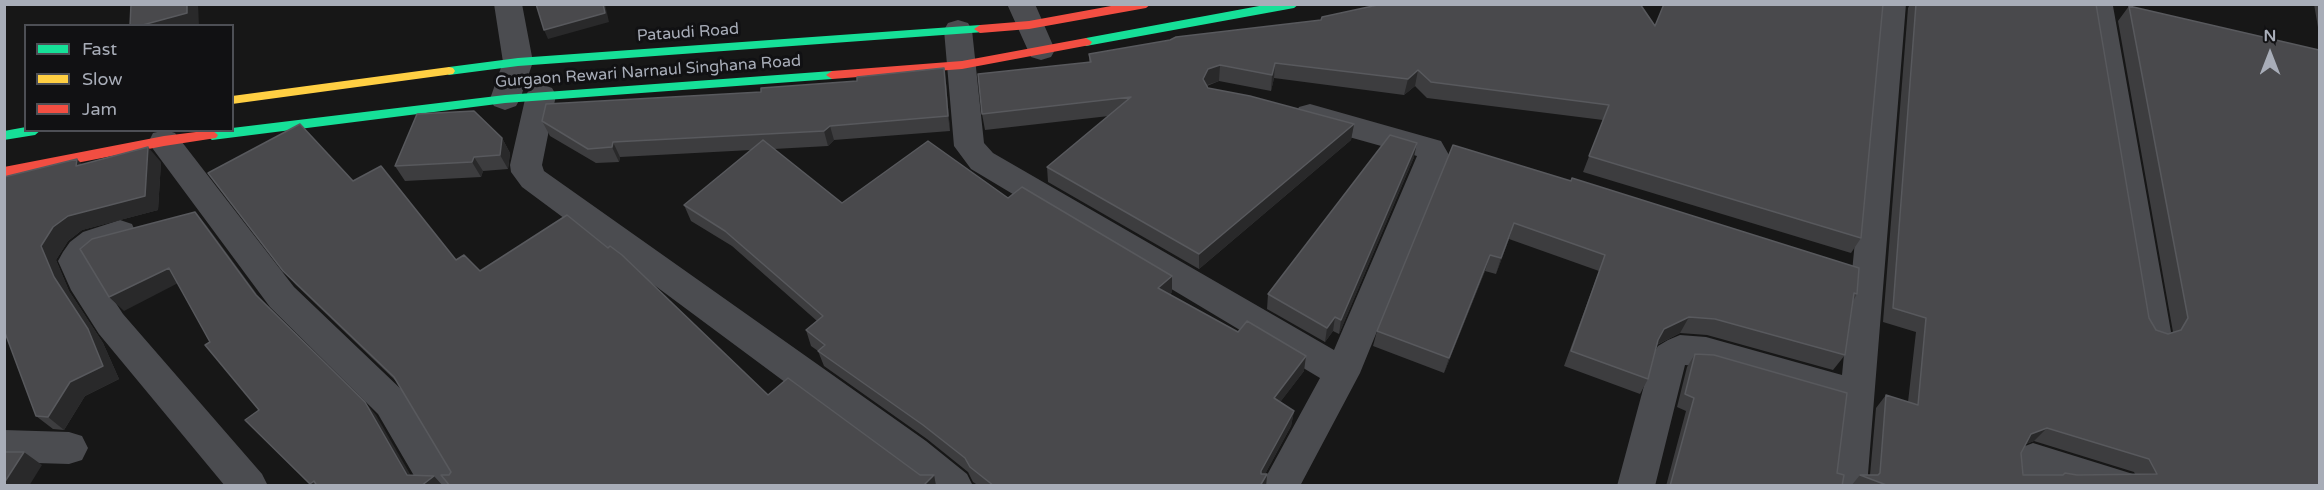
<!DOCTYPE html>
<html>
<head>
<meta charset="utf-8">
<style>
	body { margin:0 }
	#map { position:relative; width:2324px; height:490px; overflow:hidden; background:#171717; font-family:"Varela Round",sans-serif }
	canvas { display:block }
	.frame { position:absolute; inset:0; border:6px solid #a8adb8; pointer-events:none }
	.legend { position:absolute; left:24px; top:24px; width:210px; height:108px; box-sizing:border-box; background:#111113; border:2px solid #4d4f55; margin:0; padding:8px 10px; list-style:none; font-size:18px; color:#a8adb8 }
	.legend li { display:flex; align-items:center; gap:12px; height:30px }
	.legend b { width:30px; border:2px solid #4d4f55 }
	.north { position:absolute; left:2240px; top:24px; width:60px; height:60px; -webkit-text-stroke:4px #111113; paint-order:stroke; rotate:0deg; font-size:16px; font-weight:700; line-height:24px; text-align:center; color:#a8adb8 }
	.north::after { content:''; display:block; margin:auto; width:21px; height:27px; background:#a8adb8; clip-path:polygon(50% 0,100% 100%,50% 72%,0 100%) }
</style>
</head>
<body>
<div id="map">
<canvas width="2324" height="490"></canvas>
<div class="frame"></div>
<ul class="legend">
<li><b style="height:8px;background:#16e098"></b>Fast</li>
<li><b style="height:8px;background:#ffcf43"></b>Slow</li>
<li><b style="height:8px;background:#f24e42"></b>Jam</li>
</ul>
<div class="north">N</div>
</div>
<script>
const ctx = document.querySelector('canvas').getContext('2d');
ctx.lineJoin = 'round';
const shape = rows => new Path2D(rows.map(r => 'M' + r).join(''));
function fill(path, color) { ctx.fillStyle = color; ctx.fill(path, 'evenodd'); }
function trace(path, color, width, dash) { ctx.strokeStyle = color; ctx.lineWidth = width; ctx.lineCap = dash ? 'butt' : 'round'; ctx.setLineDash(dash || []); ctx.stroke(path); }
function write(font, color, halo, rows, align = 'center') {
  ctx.font = font + ' "Varela Round",sans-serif'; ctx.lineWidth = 6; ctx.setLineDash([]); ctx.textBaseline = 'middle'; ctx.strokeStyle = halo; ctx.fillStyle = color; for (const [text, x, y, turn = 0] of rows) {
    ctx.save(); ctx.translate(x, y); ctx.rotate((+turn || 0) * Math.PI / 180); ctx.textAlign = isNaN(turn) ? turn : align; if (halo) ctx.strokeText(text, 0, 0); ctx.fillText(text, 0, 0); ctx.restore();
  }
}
const street = shape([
	[494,4,522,4,533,62,520,99,516,106,505,110,494,106,490,99,503,62,494,4],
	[1007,4,1035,4,1055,50,1051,57,1041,60,1031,57,1007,4],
	[1878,4,1906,4,1867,486,1829,486,1839,405,1706,367,1685,365,1655,486,1617,486,1652,356,1658,346,1668,340,1680,335,1706,337,1842,375,1878,4],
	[2086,4,2113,6,2171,332,2166,342,2154,346,2142,342,2137,332,2086,4],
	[958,20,968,23,972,30,984,143,993,153,1334,350,1417,156,1299,123,1295,115,1299,107,1310,104,1441,141,1449,155,1360,373,1300,486,1261,486,1320,378,971,169,954,146,944,30,948,23,958,20],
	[541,84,552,88,556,95,542,165,544,171,926,441,967,474,973,486,925,486,522,187,511,172,510,165,526,95,530,88,541,84],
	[166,130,175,133,294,287,404,392,460,486,420,486,378,414,270,307,153,149,149,141,153,133,166,130],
	[120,220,132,224,136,233,132,242,107,250,94,260,92,262,98,276,123,314,262,474,268,486,225,486,99,334,71,290,58,261,63,252,70,242,83,232,120,220],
	[4,430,69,432,82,436,88,448,82,460,69,464,4,462,4,430],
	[2033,443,2133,474,2139,486,2063,486,2049,481,2049,486,2011,486,2010,466,2016,454,2020,448,2033,443]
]);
const fast = shape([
	[1270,4,1299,4,1294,8,1086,46,1080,42,1086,38,1270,4],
	[980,25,984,26,986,29,984,32,518,66,449,75,443,71,449,67,518,58,980,25],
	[832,71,838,75,832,79,505,103,212,140,206,135,212,130,232,130,232,128,505,95,832,71],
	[26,127,26,130,41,130,35,135,4,140,4,131,26,127]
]);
const slow = shape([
	[449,67,453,68,455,71,453,74,232,104,232,96,449,67]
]);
const jam = shape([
	[1122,4,1151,4,1146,8,1029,29,980,33,974,29,980,25,1029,21,1122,4],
	[1086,38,1092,42,1090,45,962,69,832,79,826,75,832,71,962,61,1086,38],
	[212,130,218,135,216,138,164,146,4,177,4,167,164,136,212,130]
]);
const wall = shape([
	[1910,4,1916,4,2149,318,2156,330,2168,334,2173,333,2173,332,2118,21,2129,6,2319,486,1851,486,1860,475,1870,475,1876,408,1886,395,1908,402,1916,332,1883,322,1908,8],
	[2034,441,2134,472,2135,474,2077,475,2023,475,2021,453,2026,444],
	[2314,4,2319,4,2319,33],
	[1655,26,1861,238,1851,253,1583,172,1603,120,1427,98,1415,86,1404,95,1274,78,1271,91,1219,81,1207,86,1208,88,1354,124,1351,140,1199,269,1048,182,1047,167,1109,116,985,130,982,114,1089,62,1089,54],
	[946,83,950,131,834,140,828,146,774,149,842,203,1008,198,1172,276,1172,292,1169,295,1304,371,1280,402,1294,411,1291,426,1265,474,1267,474,1266,486,979,486,973,482,968,472,927,439,824,366,818,351,811,346,806,330,817,321,732,246,691,221,684,205,751,150,620,157,619,162,596,163,550,136,542,121],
	[502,138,510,153,508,169,483,171,481,177,405,181,395,166],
	[1453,145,1857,294,1853,301,1845,355,1833,370,1707,335,1680,333,1657,345,1648,379,1640,394,1564,366,1599,271,1509,239,1496,274,1485,271,1444,373,1373,346,1377,331],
	[1414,157,1339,334,1333,331,1325,342,1267,309,1268,294],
	[161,162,158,210,82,230,68,241,56,260,69,291,103,343,119,379,85,396,64,430,53,429,36,416,4,177,82,164],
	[353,181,456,260,480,271,768,395,920,475,934,475,936,486,450,486,449,475,451,472,398,383,296,285,283,271],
	[1695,354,1837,473,1842,486,1666,486,1686,411,1677,407,1687,367]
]);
const shadedWall = shape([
	[187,4,198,4,199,26,139,26],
	[603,4,605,4,609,22,548,39,544,30],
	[1275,63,1274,78,1271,91,1272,75],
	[1220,65,1219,81,1207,85,1202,95,1203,79,1208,69],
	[944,68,946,83,950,131,948,116],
	[1418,70,1415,86,1404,95,1408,79],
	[1354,124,1351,140,1199,269,1199,254],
	[830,126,834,140,828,146,824,131],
	[502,138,510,153,508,169,500,155],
	[613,142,620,157,619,162,612,147],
	[1417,143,1414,157,1339,334,1341,320],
	[148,147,161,162,158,210,82,230,68,241,56,260,69,291,103,343,119,379,85,396,64,430,48,417,41,246,53,227],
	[474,157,483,171,481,177,472,162],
	[77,159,91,173,76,166],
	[195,212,207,226,268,309,256,295],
	[1514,223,1509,239,1496,274,1501,258],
	[1490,255,1485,271,1444,373,1449,358],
	[169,268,182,281,124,311,109,297],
	[1172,276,1172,292,1158,304,1158,288],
	[1335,317,1333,331,1325,342,1327,328],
	[1689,317,1680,333,1656,345,1650,355,1664,329],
	[1306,356,1304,371,1272,413,1274,398],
	[365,402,376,415,417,486,407,475],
	[1294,411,1291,426,1259,485,1261,471],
	[2047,428,2034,441,2018,447,2031,434],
	[24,452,42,465,29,486,4,486,4,483],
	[1267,474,1266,486,1260,486],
	[934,475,936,486,923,486],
	[434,476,443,486,421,486],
	[314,481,318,486,311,486,310,484]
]);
const building = shape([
	[131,4,187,4,187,13,139,26,130,26,131,4],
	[536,4,603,4,605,13,544,30,536,4],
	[1382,4,1640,4,1655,26,1664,4,1883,4,1861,238,1589,156,1609,105,1431,82,1418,70,1408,79,1275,63,1272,75,1220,65,1208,69,1203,79,1208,88,1250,96,1354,124,1199,254,1047,167,1131,97,982,114,978,74,1091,62,1089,54,1170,40,1176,37,1321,20,1322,17,1382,4],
	[1916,4,2096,4,2149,318,2156,330,2168,334,2181,330,2188,318,2129,6,2319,50,2319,486,1889,486,1860,475,1878,475,1880,473,1886,395,1918,405,1926,318,1893,308,1916,4],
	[2047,428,2149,459,2157,474,2077,475,2065,473,2063,475,2023,475,2021,453,2031,434,2047,428],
	[944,68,948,116,830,126,824,131,613,142,612,147,588,149,542,121,546,104,761,92,761,88,857,81,857,77,944,68],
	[474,111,502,138,500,155,474,157,472,162,395,166,417,114,474,111],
	[300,124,353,181,381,166,456,260,464,255,480,271,567,215,608,248,610,246,622,255,768,395,788,378,920,475,934,475,923,486,450,486,441,475,449,475,451,472,394,377,283,271,208,173,300,124],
	[1390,135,1417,143,1341,320,1335,317,1327,328,1268,294,1390,135],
	[763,140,842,203,928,141,1008,198,1022,187,1172,276,1158,288,1238,332,1247,321,1306,356,1274,398,1294,411,1261,471,1261,474,1267,474,1260,486,994,486,970,467,965,458,923,425,818,351,825,345,806,330,823,316,725,231,684,205,763,140],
	[1453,145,1571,181,1572,178,1859,268,1857,294,1854,293,1845,355,1715,319,1689,317,1664,329,1658,340,1648,379,1571,351,1605,255,1514,223,1501,258,1490,255,1449,358,1377,331,1453,145],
	[148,147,145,196,68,216,53,227,41,246,54,277,88,329,103,366,70,382,48,417,36,416,4,330,4,177,77,159,76,166,148,147],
	[195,212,256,295,365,402,407,475,434,476,421,486,317,486,314,481,310,484,245,420,259,410,205,345,210,342,169,268,109,297,80,249,92,239,195,212],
	[1695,354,1714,355,1847,393,1837,473,1844,475,1842,486,1670,486,1694,398,1685,394,1695,354],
	[4,452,24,452,4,483,4,452]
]);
const streetNames = [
	["Pataudi Road",688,33,-4],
	["Gurgaon Rewari Narnaul Singhana Road",648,72,-4]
];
fill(street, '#4b4c50');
fill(fast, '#16e098');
fill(slow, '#ffcf43');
fill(jam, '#f24e42');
fill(wall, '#3d3d3f');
fill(shadedWall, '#29292a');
fill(building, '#49494c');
trace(building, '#58595d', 1.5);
write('16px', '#a8adb8', '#111113', streetNames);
</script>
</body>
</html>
